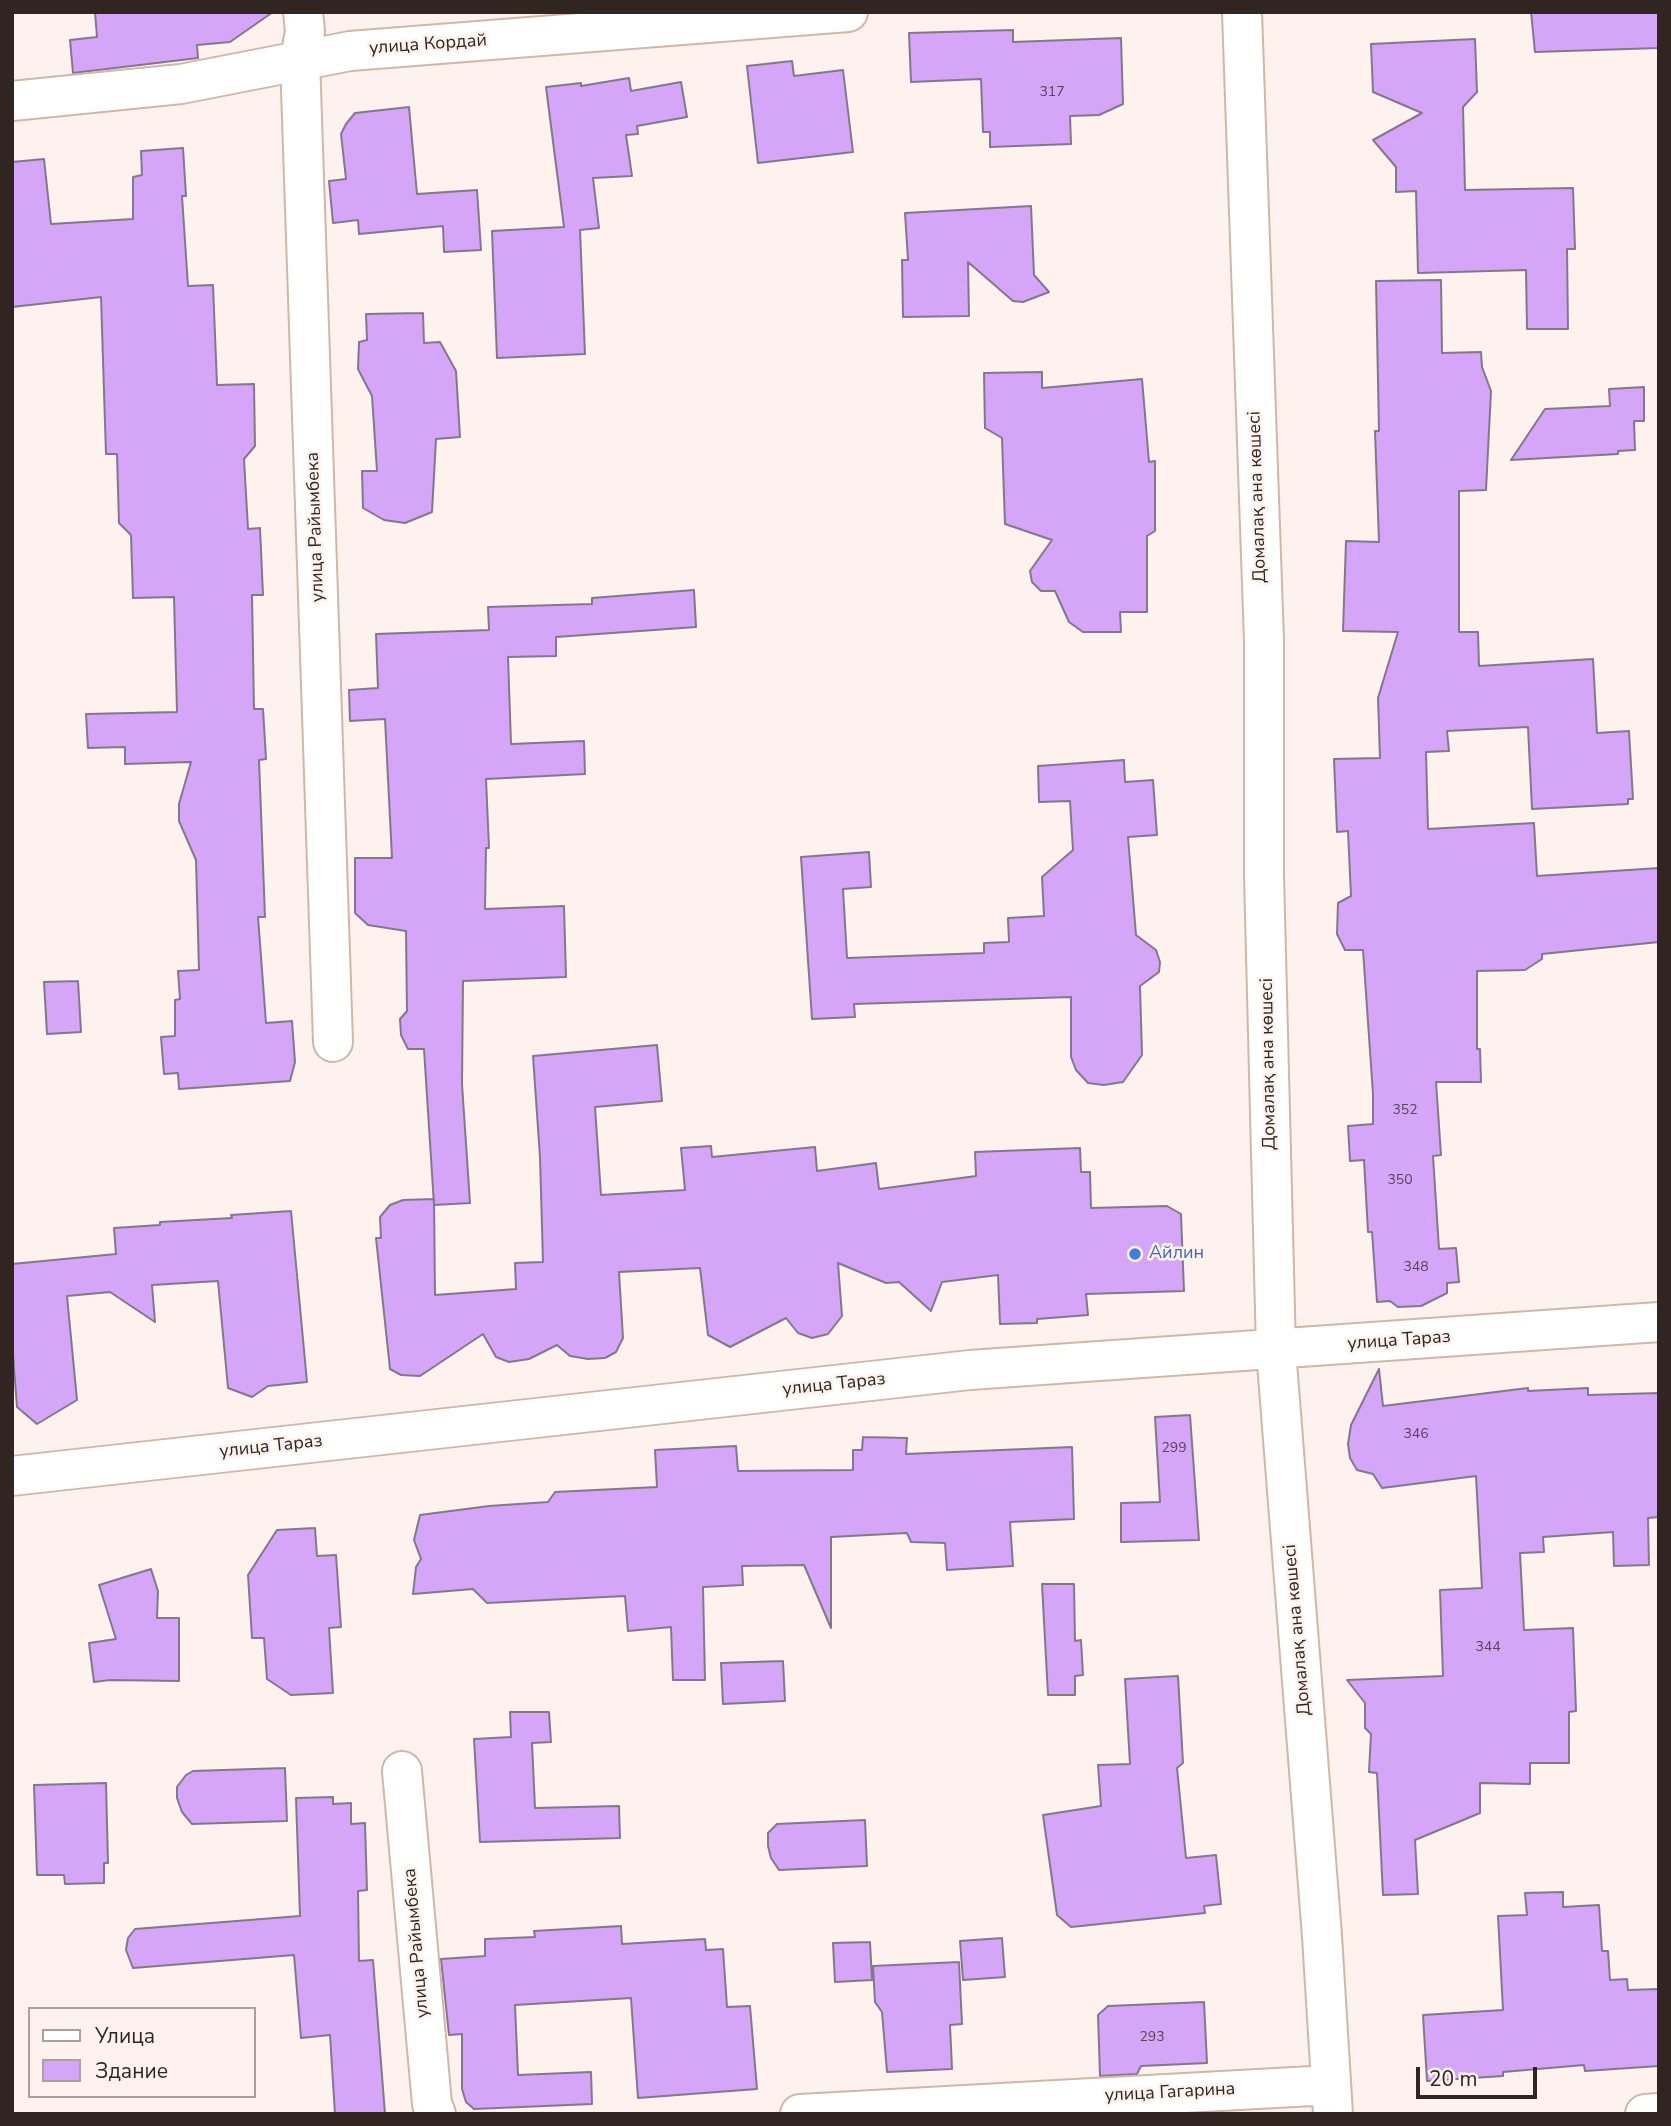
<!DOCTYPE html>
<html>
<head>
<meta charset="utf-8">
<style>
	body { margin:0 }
	#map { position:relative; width:1671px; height:2126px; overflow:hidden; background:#fdf2ed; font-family:"Nunito Sans",sans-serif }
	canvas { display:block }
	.frame { position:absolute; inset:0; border:14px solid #302521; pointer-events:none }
	.legend { position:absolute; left:28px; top:2007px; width:228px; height:91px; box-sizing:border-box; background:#fdf2ed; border:2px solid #aba09b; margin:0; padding:9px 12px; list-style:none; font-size:21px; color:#302521 }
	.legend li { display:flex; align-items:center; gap:14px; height:35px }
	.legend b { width:35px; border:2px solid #aba09b }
	.scale { position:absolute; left:1416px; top:2067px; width:121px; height:32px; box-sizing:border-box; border:4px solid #302521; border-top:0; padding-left:9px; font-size:21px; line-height:24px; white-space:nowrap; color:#302521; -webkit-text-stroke:5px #fdf2ed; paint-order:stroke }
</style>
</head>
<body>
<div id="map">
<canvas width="1671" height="2126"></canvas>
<div class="frame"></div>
<ul class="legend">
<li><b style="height:9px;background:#fff"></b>Улица</li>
<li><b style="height:19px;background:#d5a6f7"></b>Здание</li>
</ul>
<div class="scale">20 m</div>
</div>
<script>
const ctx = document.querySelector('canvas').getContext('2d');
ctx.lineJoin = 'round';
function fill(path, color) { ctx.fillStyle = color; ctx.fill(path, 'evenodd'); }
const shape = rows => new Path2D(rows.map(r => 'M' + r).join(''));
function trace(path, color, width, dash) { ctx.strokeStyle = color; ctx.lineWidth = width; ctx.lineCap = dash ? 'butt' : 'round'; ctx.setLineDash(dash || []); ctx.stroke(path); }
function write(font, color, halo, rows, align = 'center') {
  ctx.font = font + ' "Nunito Sans",sans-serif'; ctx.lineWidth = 5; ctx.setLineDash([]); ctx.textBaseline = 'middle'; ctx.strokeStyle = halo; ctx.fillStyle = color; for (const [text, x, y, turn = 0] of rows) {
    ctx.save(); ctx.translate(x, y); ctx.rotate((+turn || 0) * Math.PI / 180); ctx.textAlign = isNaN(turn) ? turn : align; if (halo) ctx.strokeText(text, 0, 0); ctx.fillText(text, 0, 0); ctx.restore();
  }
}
const building = shape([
	[95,12,273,12,230,42,197,45,198,58,73,73,70,40,97,37,95,12],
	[1531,12,1659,12,1659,48,1535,52,1531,12],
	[1013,30,1013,42,1121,38,1123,104,1099,115,1070,116,1071,144,990,147,990,132,983,132,981,79,911,82,909,33,1013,30],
	[1475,39,1477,92,1463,107,1465,190,1573,188,1575,249,1567,249,1568,329,1527,329,1526,270,1418,273,1416,191,1396,192,1396,167,1373,140,1422,113,1373,92,1371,44,1475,39],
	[792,61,794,76,843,70,853,152,758,163,747,66,792,61],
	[629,78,631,91,681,82,687,117,637,126,638,134,626,135,632,176,593,178,599,228,580,230,585,354,497,358,492,231,564,227,546,87,581,83,581,86,629,78],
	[409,107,417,194,477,190,481,250,444,252,443,226,359,234,358,220,333,223,329,181,346,179,341,134,346,124,355,113,409,107],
	[183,148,186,196,182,196,188,286,213,285,217,385,254,384,255,446,244,459,248,529,260,528,263,595,252,595,254,709,263,709,266,759,259,760,265,917,258,917,266,1023,292,1021,295,1062,290,1081,179,1089,178,1073,164,1074,161,1037,175,1036,175,1000,180,999,178,971,199,970,196,860,179,821,179,804,191,762,125,764,125,747,88,748,86,714,177,712,174,597,133,598,131,535,119,523,117,454,106,454,101,297,12,307,12,162,44,159,51,224,133,219,133,177,142,175,141,151,183,148],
	[1031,206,1034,275,1049,292,1023,302,1013,301,968,262,969,316,903,317,902,260,908,260,905,213,1031,206],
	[1441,280,1442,353,1481,352,1482,367,1491,391,1486,490,1459,491,1459,632,1478,632,1479,666,1593,659,1597,733,1629,731,1633,799,1628,799,1628,804,1532,809,1528,727,1447,731,1449,751,1426,752,1428,829,1534,823,1537,876,1659,868,1659,942,1542,954,1542,959,1525,970,1477,971,1477,1049,1480,1049,1481,1082,1436,1082,1441,1155,1433,1156,1439,1249,1456,1248,1459,1282,1447,1283,1447,1293,1421,1306,1398,1307,1390,1301,1377,1302,1372,1232,1368,1232,1364,1160,1350,1161,1348,1126,1373,1124,1373,1094,1363,950,1345,950,1337,934,1338,903,1351,896,1348,831,1337,832,1334,759,1380,758,1378,698,1398,632,1343,631,1346,541,1379,542,1375,431,1379,431,1376,281,1441,280],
	[423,313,424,343,440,342,456,371,460,437,436,439,432,512,405,523,384,520,363,508,362,471,377,471,372,396,358,369,359,342,367,340,366,314,423,313],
	[1042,372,1042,388,1142,379,1149,462,1155,461,1155,531,1147,536,1147,612,1120,612,1121,632,1083,632,1069,622,1055,591,1041,591,1032,582,1030,571,1052,540,1005,524,1002,438,985,428,984,373,1042,372],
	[1644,387,1644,421,1634,421,1635,450,1618,451,1618,454,1511,460,1545,409,1610,406,1609,389,1644,387],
	[694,590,696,627,556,637,556,656,508,657,511,744,584,741,585,774,486,779,489,848,486,848,485,909,564,906,566,977,463,981,462,1084,470,1203,434,1205,424,1049,408,1049,401,1035,400,1019,407,1011,406,931,368,925,355,913,355,858,392,858,385,719,350,721,349,690,378,688,376,634,489,630,488,607,592,604,592,598,694,590],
	[1124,760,1125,782,1153,780,1157,835,1128,837,1136,935,1156,950,1160,962,1159,972,1140,986,1142,1055,1123,1082,1104,1085,1088,1083,1076,1070,1071,1057,1071,997,854,1004,855,1017,812,1019,801,857,869,852,871,887,843,889,847,958,984,953,984,943,1009,942,1008,918,1044,916,1042,877,1073,850,1070,801,1039,802,1038,766,1124,760],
	[78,981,81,1032,47,1034,44,982,78,981],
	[657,1045,662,1101,595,1107,601,1195,685,1190,681,1148,711,1146,712,1157,815,1147,817,1171,876,1163,879,1189,976,1176,975,1152,1080,1148,1081,1172,1090,1172,1091,1208,1167,1206,1181,1214,1184,1291,1086,1294,1088,1315,1037,1319,1037,1323,1000,1324,998,1275,942,1282,931,1311,899,1282,886,1283,838,1263,842,1316,828,1334,812,1338,798,1333,786,1318,730,1347,708,1335,700,1268,619,1272,623,1338,616,1352,605,1358,588,1359,570,1356,557,1345,529,1359,509,1362,496,1357,483,1334,420,1376,401,1375,390,1369,376,1238,381,1238,380,1217,390,1205,403,1200,434,1199,435,1295,516,1289,515,1263,543,1262,540,1157,533,1056,657,1045],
	[291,1211,307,1382,268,1386,252,1397,228,1388,218,1281,152,1285,155,1322,110,1292,67,1296,77,1400,37,1424,17,1407,12,1342,12,1264,116,1254,114,1228,160,1225,160,1222,232,1218,231,1215,291,1211],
	[1379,1369,1383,1406,1528,1388,1528,1391,1588,1388,1588,1395,1659,1393,1659,1517,1648,1518,1649,1565,1614,1566,1613,1532,1543,1537,1544,1552,1520,1553,1524,1630,1573,1628,1576,1711,1569,1712,1569,1763,1530,1763,1530,1784,1480,1783,1480,1813,1415,1840,1418,1894,1383,1895,1377,1773,1369,1772,1371,1734,1365,1728,1365,1703,1347,1680,1443,1676,1440,1590,1482,1588,1476,1476,1382,1488,1373,1474,1357,1470,1350,1458,1348,1444,1351,1425,1379,1369],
	[1190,1415,1199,1540,1121,1542,1121,1503,1160,1502,1155,1417,1190,1415],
	[863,1437,907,1438,906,1454,1072,1447,1074,1519,1010,1522,1013,1566,947,1570,945,1543,911,1542,907,1533,831,1537,831,1628,804,1565,742,1566,743,1585,703,1587,705,1680,673,1680,671,1627,628,1631,625,1596,487,1603,473,1589,413,1594,416,1567,421,1559,414,1540,420,1515,489,1506,548,1502,555,1492,657,1487,655,1450,736,1446,738,1471,853,1470,853,1450,862,1450,863,1437],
	[315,1528,317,1556,336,1555,341,1627,329,1628,333,1693,291,1695,267,1679,264,1638,252,1638,248,1575,277,1530,315,1528],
	[151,1569,158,1591,157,1618,179,1618,179,1681,110,1680,94,1682,89,1643,116,1639,99,1585,151,1569],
	[1042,1584,1074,1584,1075,1641,1081,1640,1083,1675,1075,1676,1075,1695,1048,1695,1042,1584],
	[783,1661,785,1701,723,1704,721,1663,783,1661],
	[1178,1676,1183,1763,1177,1768,1186,1858,1216,1855,1221,1904,1204,1906,1205,1913,1071,1927,1057,1915,1043,1815,1101,1806,1098,1765,1130,1764,1125,1679,1178,1676],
	[510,1712,549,1712,551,1742,532,1743,535,1808,619,1806,620,1838,480,1842,474,1739,511,1737,510,1712],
	[285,1768,287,1821,192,1824,182,1812,177,1798,177,1787,186,1775,193,1771,285,1768],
	[106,1783,108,1863,104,1863,104,1883,65,1884,64,1875,37,1875,34,1785,106,1783],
	[333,1797,333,1804,351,1803,351,1824,365,1823,367,1890,358,1891,359,1961,373,1960,385,2114,335,2114,330,2035,301,2038,294,1955,133,1968,126,1950,128,1938,135,1929,300,1916,296,1798,333,1797],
	[865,1820,867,1866,779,1870,771,1858,768,1846,768,1833,777,1824,865,1820],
	[1563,1892,1563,1907,1599,1905,1602,1951,1608,1951,1610,1980,1627,1979,1628,1990,1659,1989,1659,2066,1585,2071,1584,2065,1503,2072,1503,2076,1427,2081,1423,2015,1503,2010,1498,1916,1527,1915,1525,1893,1563,1892],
	[621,1926,622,1944,705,1939,706,1950,723,1949,727,2007,750,2006,757,2089,638,2098,631,1998,515,2005,518,2075,591,2072,592,2104,474,2109,466,2102,462,2089,462,2034,449,2035,441,1959,485,1956,485,1939,535,1937,534,1931,621,1926],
	[1002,1938,1005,1977,963,1980,960,1941,1002,1938],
	[870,1942,872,1980,835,1982,833,1943,870,1942],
	[959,1962,962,2024,950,2025,952,2069,887,2072,882,2012,875,2002,873,1966,959,1962],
	[1204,2002,1207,2063,1141,2066,1137,2074,1100,2076,1098,2015,1108,2006,1204,2002]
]);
const minor = shape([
	[303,12,305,31,300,59,333,1042],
	[1242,12,1264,641,1264,875,1276,1350,1322,1936,1333,2114],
	[12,101,181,84,350,51,848,12],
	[12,1476,970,1370,1659,1322],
	[402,1771,432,2104,436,2114],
	[800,2114,1331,2085],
	[1645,2114,1659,2113]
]);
const markers = [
	[1135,1254,7,"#3f7fe0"]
];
const numberNames = [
	["317",1052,93],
	["352",1405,1111],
	["350",1400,1181],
	["348",1416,1268],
	["346",1416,1435],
	["299",1174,1449],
	["344",1488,1648],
	["293",1152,2038]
];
const streetNames = [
	["улица Кордай",428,45,-4],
	["Домалақ ана көшесі",1258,497,-92],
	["улица Райымбека",316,527,-92],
	["Домалақ ана көшесі",1269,1064,-91],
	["улица Тараз",1399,1341,-4],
	["улица Тараз",834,1385,-6],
	["улица Тараз",271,1447,-6],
	["Домалақ ана көшесі",1298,1630,-95],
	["улица Райымбека",417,1943,-95],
	["улица Гагарина",1170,2093,-3]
];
const shopNames = [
	["Айлин",1149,1254]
];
fill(building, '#d5a6f7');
trace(building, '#83778d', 2);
trace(minor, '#d1b6aa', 42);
trace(minor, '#fff', 38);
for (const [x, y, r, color] of markers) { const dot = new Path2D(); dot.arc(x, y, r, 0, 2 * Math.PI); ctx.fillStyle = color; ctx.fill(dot); trace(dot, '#fdf2ed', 2.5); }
write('14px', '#594556', null, numberNames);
write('18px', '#302521', '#fdf2ed', streetNames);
write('18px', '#366cbe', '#fdf2ed', shopNames, 'left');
</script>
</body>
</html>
